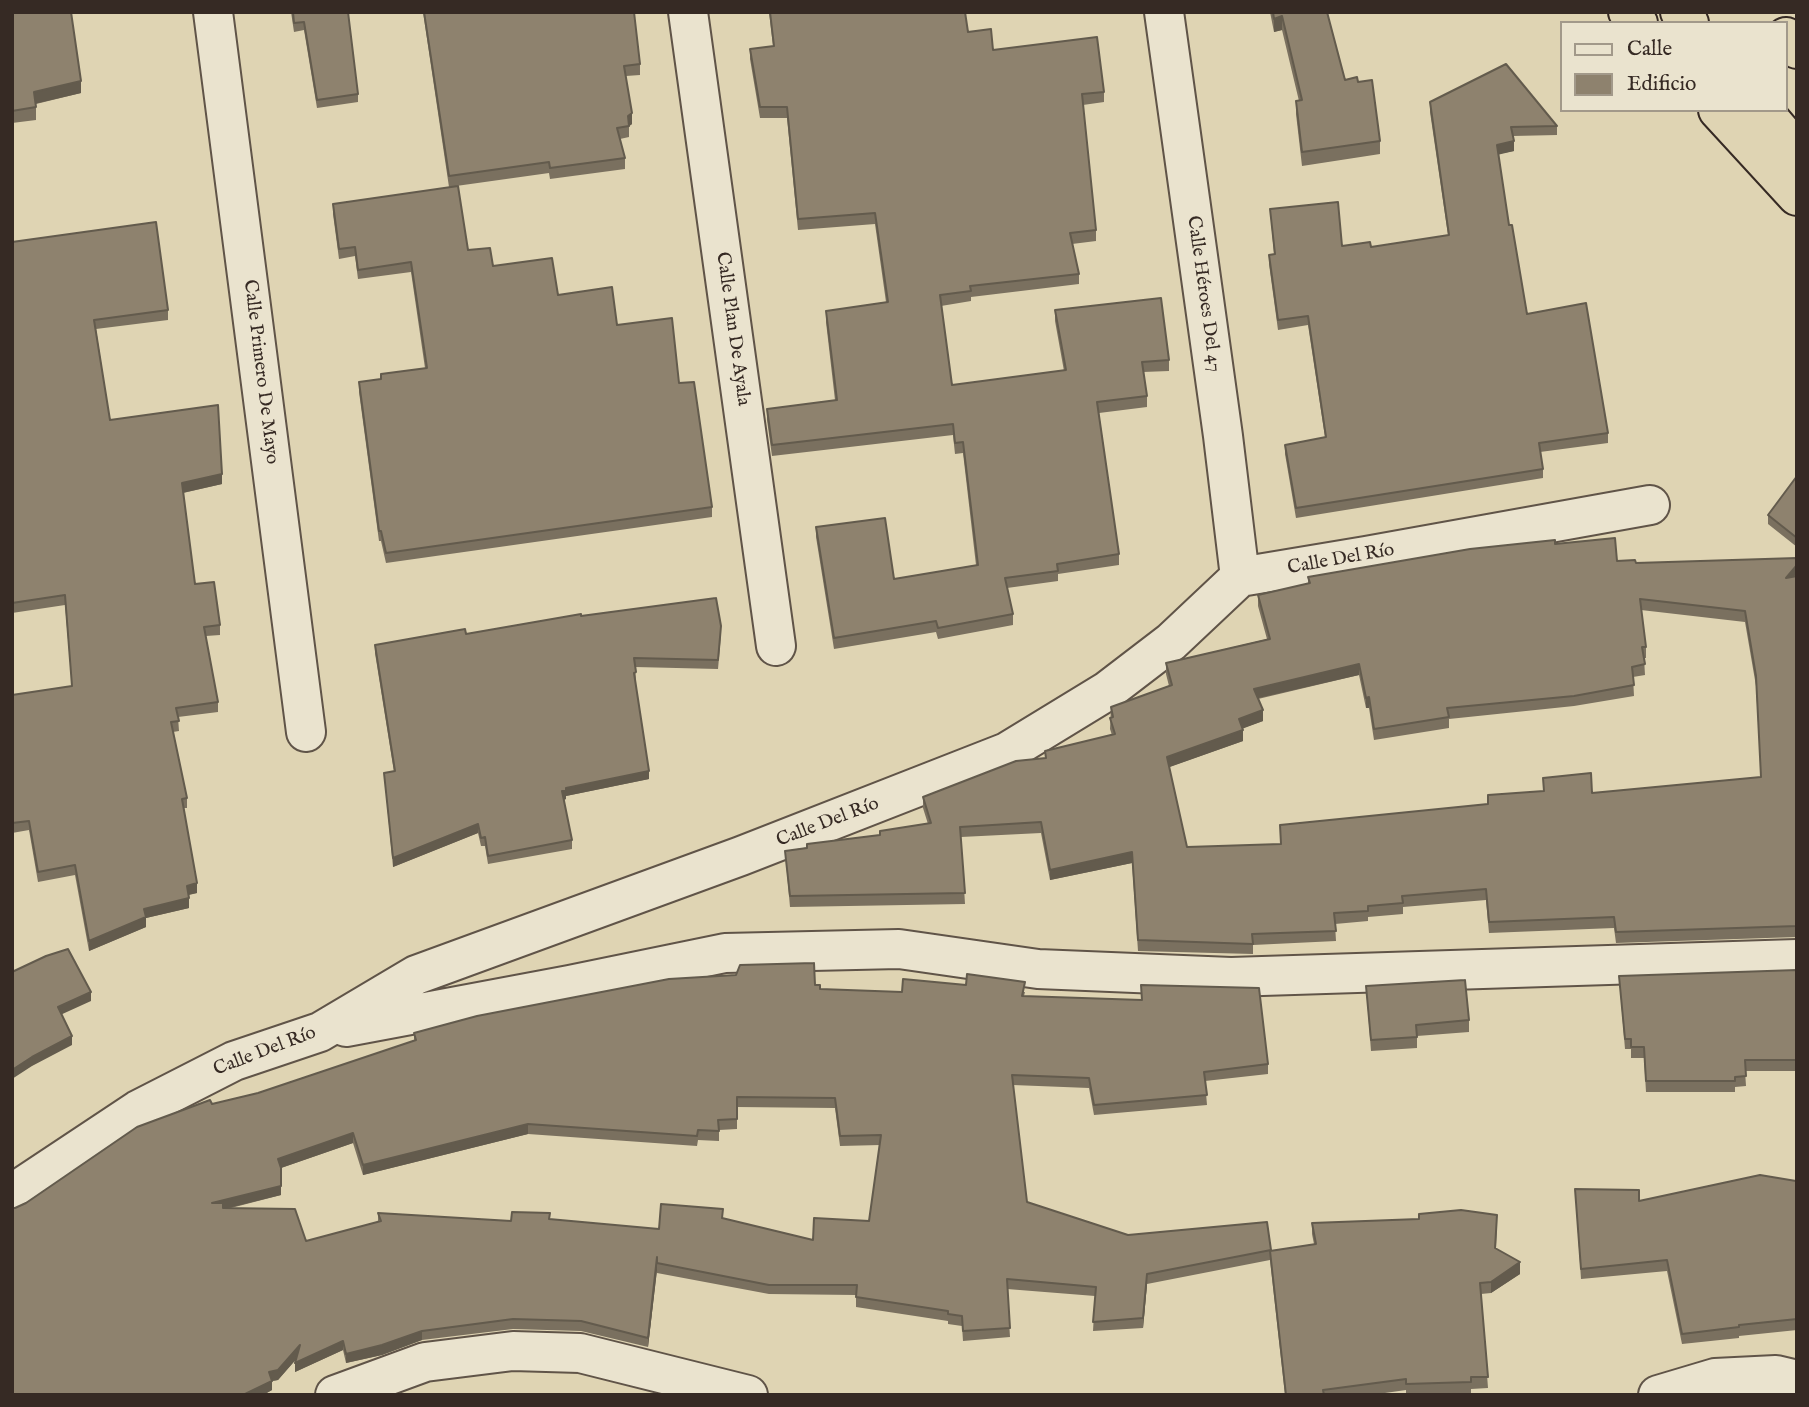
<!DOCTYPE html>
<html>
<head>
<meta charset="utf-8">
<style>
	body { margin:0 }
	#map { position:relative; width:1809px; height:1407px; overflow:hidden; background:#dfd4b3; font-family:"IM FELL English",serif }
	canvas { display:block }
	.frame { position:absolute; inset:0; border:14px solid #362a24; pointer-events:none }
	.legend { position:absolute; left:1560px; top:21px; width:228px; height:91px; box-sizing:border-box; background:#eae3ce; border:2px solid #a2998a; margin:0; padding:9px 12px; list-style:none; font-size:21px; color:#362a24 }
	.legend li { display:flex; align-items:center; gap:14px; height:35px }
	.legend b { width:35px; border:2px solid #a2998a }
</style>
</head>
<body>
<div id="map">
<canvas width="1809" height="1407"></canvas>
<div class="frame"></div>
<ul class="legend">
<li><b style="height:9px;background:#eae3ce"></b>Calle</li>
<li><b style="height:19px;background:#8e826e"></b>Edificio</li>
</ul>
</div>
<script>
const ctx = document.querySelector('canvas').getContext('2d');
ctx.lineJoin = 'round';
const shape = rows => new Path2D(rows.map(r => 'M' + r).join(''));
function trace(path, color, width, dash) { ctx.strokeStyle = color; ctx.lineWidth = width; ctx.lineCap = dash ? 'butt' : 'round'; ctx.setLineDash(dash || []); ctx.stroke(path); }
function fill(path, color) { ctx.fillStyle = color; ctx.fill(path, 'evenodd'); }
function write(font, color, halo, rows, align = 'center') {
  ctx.font = font + ' "IM FELL English",serif'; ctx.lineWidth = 5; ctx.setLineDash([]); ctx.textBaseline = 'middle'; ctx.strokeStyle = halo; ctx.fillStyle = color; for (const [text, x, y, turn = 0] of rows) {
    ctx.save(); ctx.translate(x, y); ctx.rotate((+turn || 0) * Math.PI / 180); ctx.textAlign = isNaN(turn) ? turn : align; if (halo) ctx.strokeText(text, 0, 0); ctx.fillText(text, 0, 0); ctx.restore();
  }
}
const street = shape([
	[213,12,306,732],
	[688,12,776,646],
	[1164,12,1223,436,1240,577],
	[346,1027,570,985,725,953,899,949,1038,969,1231,977,1797,959],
	[12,1196,25,1185,138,1110,234,1061,320,1032,416,975,741,856,1007,752,1107,691,1171,642,1240,577,1366,556,1650,505],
	[335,1395,425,1362,513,1351,580,1353,748,1395],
	[1658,1395,1715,1378,1776,1375,1797,1380]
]);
const highway = shape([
	[1628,12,1638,23],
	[1680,12,1689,23],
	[1786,37,1797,49],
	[1718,110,1797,196],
	[1762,110,1797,151]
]);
const wall = shape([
	[12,12,81,93,36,104,36,120,12,123],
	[291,12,348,12,358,94,358,102,317,108,304,30,294,32],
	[423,12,634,12,640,64,640,75,626,76,632,124,629,126,629,137,620,139,625,158,625,169,550,179,549,173,449,187],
	[769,12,965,12,968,32,993,50,1104,92,1104,102,1083,105,1096,230,1096,241,1072,244,1079,274,1079,284,971,297,971,301,941,306,952,385,1064,371,1055,321,1055,310,1169,360,1169,371,1143,372,1147,396,1147,407,1099,413,1119,554,1119,565,1058,574,1058,581,1007,588,1013,614,1013,625,938,639,936,632,834,649,816,537,816,527,894,579,976,565,963,453,955,454,953,435,772,456,767,420,767,409,835,400,826,322,826,311,886,302,875,224,798,230,787,118,760,118,750,59,750,49,773,46],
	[1270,12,1327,12,1345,80,1380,141,1380,154,1302,166,1296,114,1296,101,1299,101,1282,30,1274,32],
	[1430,102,1557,126,1557,135,1513,136,1514,151,1498,154,1509,225,1527,314,1608,433,1608,443,1540,452,1543,469,1543,478,1296,518,1285,454,1285,445,1325,437,1308,325,1278,330,1269,264,1269,255,1274,254,1270,209,1342,246,1371,247,1448,235,1430,112],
	[333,204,468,250,493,266,558,295,617,325,679,383,712,507,712,517,386,563,381,541,379,541,359,392,359,382,381,379,425,368,411,272,358,279,355,256,339,259,333,214],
	[12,242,168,310,168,320,96,329,110,420,222,484,183,493,195,584,220,625,220,635,206,636,218,702,218,712,178,717,179,731,173,732,187,798,187,808,184,808,197,893,189,895,189,908,146,918,146,927,89,951,75,875,38,882,29,830,12,833,12,695,72,686,65,605,12,613],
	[1797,476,1797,547,1768,524,1768,515],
	[1555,544,1617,561,1636,563,1797,558,1797,937,1616,943,1614,928,1489,933,1486,900,1403,907,1403,914,1368,917,1368,921,1335,924,1336,941,1253,945,1253,954,1138,951,1132,863,1050,880,1041,833,961,837,965,904,790,907,785,851,880,835,928,824,923,808,923,797,1045,758,1045,751,1112,735,1110,729,1111,707,1169,686,1166,674,1166,663,1267,639,1258,606,1258,595,1308,584,1308,577],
	[1641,610,1745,622,1756,686,1761,777,1592,793,1543,778,1543,791,1488,804,1280,825,1280,844,1187,847,1169,767,1243,741,1243,728,1263,721,1258,699,1359,675,1366,708,1369,708,1374,740,1449,728,1449,719,1574,706,1634,696,1633,677,1645,675,1644,658,1646,658,1646,647],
	[581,616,721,635,718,669,635,667,636,681,635,681,649,779,566,796,566,799,564,800,572,840,572,849,488,864,485,846,481,846,478,833,393,867,384,773,394,772,375,653,375,645,466,634],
	[1797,970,1797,1071,1745,1071,1746,1086,1735,1087,1735,1092,1646,1092,1644,1058,1631,1058,1631,1049,1625,1049,1619,976],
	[815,985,820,989,902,992,1025,992,1024,996,1141,1000,1141,985,1268,1064,1268,1074,1205,1081,1207,1105,1094,1115,1089,1088,1013,1085,1027,1202,1128,1235,1267,1222,1271,1251,1314,1244,1312,1234,1312,1223,1497,1226,1496,1248,1520,1274,1491,1293,1481,1294,1488,1388,1471,1389,1471,1393,1406,1395,1406,1390,1371,1395,1285,1395,1270,1260,1147,1284,1143,1328,1093,1331,1095,1296,1007,1289,1010,1337,963,1341,962,1326,948,1324,948,1321,856,1307,856,1295,769,1294,657,1273,657,1270,648,1347,581,1331,513,1329,422,1340,382,1355,346,1363,343,1350,295,1372,296,1359,278,1380,272,1381,272,1390,263,1395,12,1395,15,1208,212,1104,258,1093,414,1041,414,1033],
	[737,1107,835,1108,840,1146,880,1145,869,1221,813,1240,723,1218,659,1229,550,1219,511,1221,378,1213,378,1222,306,1241,231,1208,281,1195,281,1168,353,1143,363,1175,528,1134,697,1146,698,1140,719,1141,719,1130,737,1129],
	[1366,986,1469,1020,1469,1032,1417,1036,1417,1048,1371,1051],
	[1797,1176,1797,1330,1739,1336,1739,1338,1682,1344,1667,1271,1581,1279,1575,1189,1639,1201,1796,1181]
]);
const shadedWall = shape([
	[1282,16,1282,30,1274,32,1274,19],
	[81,81,81,93,34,104,34,92],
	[632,113,632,124,628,127,628,116],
	[1514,141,1514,151,1497,155,1497,145],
	[222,474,222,484,182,493,182,483],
	[1797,565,1797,575,1786,578],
	[1359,664,1359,675,1254,699,1254,689],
	[1369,697,1369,708,1366,708,1366,698],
	[1263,710,1263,721,1239,730,1239,719],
	[1243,730,1243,741,1167,768,1167,757],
	[649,771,649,779,566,796,566,799,562,800,562,791,566,788],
	[478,824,478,833,393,867,393,858],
	[1132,852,1132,863,1050,880,1050,870],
	[197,883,197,893,187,895,187,886],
	[189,898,189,908,146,918,146,927,89,951,89,941,144,909],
	[91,992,91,1001,58,1016,58,1007],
	[72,1036,72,1045,32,1066,12,1079,12,1070,32,1057],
	[528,1124,528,1134,363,1175,363,1165],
	[353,1133,353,1143,278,1169,278,1159],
	[281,1186,281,1195,212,1212,212,1203],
	[657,1257,657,1270,648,1347,648,1338],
	[1520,1262,1520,1274,1491,1293,1491,1282],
	[1147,1274,1147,1284,1143,1328,1143,1318],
	[422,1331,422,1340,382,1355,346,1363,346,1354],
	[343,1341,343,1350,295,1372,295,1363],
	[300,1345,300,1355,278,1380,272,1381,272,1390,263,1395,243,1395]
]);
const building = shape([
	[12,12,71,12,81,81,34,92,36,107,12,111,12,12],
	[293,12,348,12,358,94,317,100,304,22,294,23,293,12],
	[424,12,634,12,640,64,624,66,632,113,628,116,629,126,617,128,625,158,550,168,549,162,449,176,424,12],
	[770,12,965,12,968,32,991,29,993,50,1097,37,1104,92,1082,94,1096,230,1070,233,1079,274,970,286,971,291,940,295,952,385,1066,370,1055,310,1161,298,1169,360,1142,362,1147,396,1097,402,1119,554,1057,564,1058,571,1005,578,1013,614,938,628,936,621,834,638,816,527,885,518,894,579,978,565,963,442,955,443,953,424,772,445,767,409,837,400,826,311,888,302,875,213,798,219,787,107,760,107,750,49,774,46,770,12],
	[1273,12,1327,12,1345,80,1357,77,1358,82,1372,80,1380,141,1302,152,1296,101,1302,100,1282,16,1274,19,1273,12],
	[1506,64,1557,126,1511,127,1514,141,1497,145,1509,225,1512,225,1527,314,1586,303,1608,433,1539,443,1543,469,1296,508,1285,445,1326,437,1308,316,1278,320,1269,255,1275,254,1270,209,1338,202,1342,246,1370,242,1371,247,1449,235,1430,102,1506,64],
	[458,186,468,250,490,248,493,266,552,258,558,295,612,287,617,325,672,318,679,383,694,382,712,507,386,553,381,531,379,531,359,382,381,379,381,374,427,368,411,262,358,270,355,247,339,249,333,204,458,186],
	[156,222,168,310,94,320,110,420,218,405,222,474,182,483,195,584,214,582,220,625,204,627,218,702,176,708,179,721,171,722,187,798,182,799,197,883,187,886,189,898,144,909,146,917,89,941,75,865,38,872,29,821,12,823,12,695,72,686,65,595,12,603,12,242,156,222],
	[1797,476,1797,538,1768,515,1797,476],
	[1615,538,1617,561,1635,560,1636,563,1797,558,1797,565,1786,578,1797,576,1797,926,1616,932,1614,917,1489,922,1486,889,1402,896,1403,903,1368,906,1368,911,1334,913,1336,931,1252,934,1253,944,1138,940,1132,852,1050,870,1041,822,960,827,965,893,790,896,785,851,807,848,807,844,880,835,880,831,931,823,923,797,1016,761,1046,758,1045,751,1115,734,1110,718,1113,717,1111,707,1172,685,1166,663,1270,639,1258,595,1310,583,1308,577,1470,549,1555,540,1555,544,1615,538],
	[1640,599,1745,611,1756,676,1761,777,1592,793,1591,773,1543,778,1544,791,1488,795,1488,804,1280,825,1281,844,1187,847,1167,757,1243,730,1239,719,1263,710,1254,689,1359,664,1366,698,1369,697,1374,729,1449,717,1447,708,1574,696,1634,685,1632,667,1645,664,1642,647,1646,647,1640,599],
	[716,598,721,626,718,660,634,658,636,672,634,673,649,771,566,788,566,791,562,791,572,840,488,856,485,837,481,838,478,824,393,858,384,773,395,771,375,645,465,629,466,634,581,614,581,616,716,598],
	[68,949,91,992,58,1007,72,1036,32,1057,12,1070,12,972,46,956,68,949],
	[814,963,815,985,820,985,820,989,902,992,903,979,966,985,967,974,1025,982,1022,996,1142,1000,1141,985,1259,988,1268,1064,1204,1072,1207,1095,1094,1105,1089,1078,1012,1075,1027,1202,1128,1235,1267,1222,1271,1250,1147,1274,1143,1318,1093,1322,1096,1287,1007,1279,1010,1328,963,1331,962,1316,948,1314,948,1311,856,1297,857,1285,769,1285,657,1263,657,1257,648,1338,581,1321,513,1319,422,1331,382,1345,346,1354,343,1341,295,1363,300,1345,278,1370,269,1372,272,1381,243,1395,12,1395,12,1208,15,1208,26,1203,137,1127,210,1100,212,1104,258,1093,416,1040,414,1033,477,1016,669,979,736,975,740,965,814,963],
	[737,1097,835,1098,840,1136,881,1135,869,1221,814,1218,813,1240,722,1218,723,1209,661,1204,659,1229,549,1219,550,1213,512,1212,511,1221,378,1213,381,1221,306,1241,295,1209,223,1208,223,1203,212,1203,281,1186,281,1168,278,1159,353,1133,363,1165,528,1124,697,1136,698,1130,719,1131,718,1120,737,1119,737,1097],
	[1797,970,1797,1060,1745,1060,1746,1076,1735,1077,1735,1081,1646,1081,1644,1047,1631,1047,1631,1039,1625,1039,1619,976,1797,970],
	[1465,980,1469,1020,1416,1025,1417,1037,1371,1040,1366,986,1465,980],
	[1760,1175,1796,1181,1797,1176,1797,1319,1739,1325,1739,1327,1682,1334,1667,1260,1581,1269,1575,1189,1639,1190,1639,1201,1760,1175],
	[1461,1210,1497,1215,1495,1248,1520,1262,1491,1282,1480,1283,1488,1377,1471,1377,1471,1382,1406,1384,1406,1379,1323,1390,1324,1395,1286,1395,1270,1251,1316,1244,1312,1223,1419,1219,1419,1214,1461,1210]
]);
const streetNames = [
	["Calle Héroes Del 47",1203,294,82],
	["Calle Plan De Ayala",732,329,82],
	["Calle Primero De Mayo",260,372,83],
	["Calle Del Río",1341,560,-10],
	["Calle Del Río",828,823,-21],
	["Calle Del Río",265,1052,-21]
];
trace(street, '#605448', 42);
trace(highway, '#362a24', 42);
trace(street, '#eae3ce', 38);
trace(highway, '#dfd4b3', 38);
fill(wall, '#7a705f');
fill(shadedWall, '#635b4d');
fill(building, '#8e826e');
trace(building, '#635b4d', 2);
write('19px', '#362a24', '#eae3ce', streetNames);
</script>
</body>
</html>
